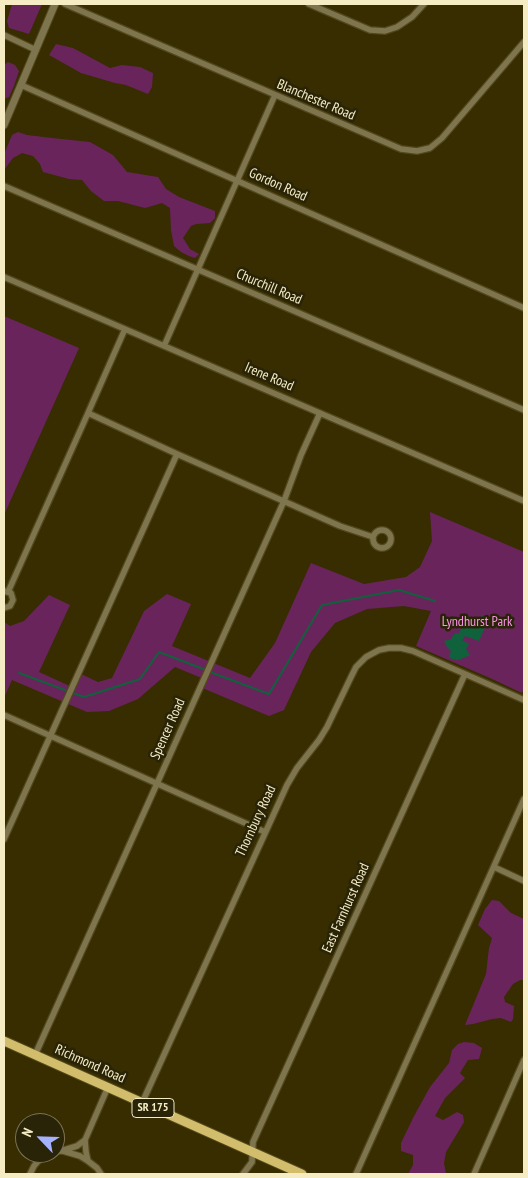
<!DOCTYPE html>
<html>
<head>
<meta charset="utf-8">
<style>
	body { margin:0 }
	#map { position:relative; width:528px; height:1178px; overflow:hidden; background:#372d00; font-family:"PT Sans Narrow",sans-serif }
	canvas { display:block }
	.frame { position:absolute; inset:0; border:5px solid #f5ecc4; pointer-events:none }
	.north { position:absolute; left:15px; top:1113px; width:50px; height:50px; box-sizing:border-box; background:#292308; border:1px solid #7b7353; border-radius:50%; rotate:294deg; font-size:14px; font-weight:700; line-height:20px; text-align:center; color:#f5ecc4 }
	.north::after { content:''; display:block; margin:auto; width:18px; height:22px; background:#a5b1fc; clip-path:polygon(50% 0,100% 100%,50% 72%,0 100%) }
</style>
</head>
<body>
<div id="map">
<canvas width="528" height="1178"></canvas>
<div class="frame"></div>
<div class="north">N</div>
</div>
<script>
const ctx = document.querySelector('canvas').getContext('2d');
ctx.lineJoin = 'round';
function fill(path, color) { ctx.fillStyle = color; ctx.fill(path, 'evenodd'); }
const shape = rows => new Path2D(rows.map(r => 'M' + r).join(''));
function trace(path, color, width, dash) { ctx.strokeStyle = color; ctx.lineWidth = width; ctx.lineCap = dash ? 'butt' : 'round'; ctx.setLineDash(dash || []); ctx.stroke(path); }
function write(font, color, halo, rows, align = 'center') {
  ctx.font = font + ' "PT Sans Narrow",sans-serif'; ctx.lineWidth = 5; ctx.setLineDash([]); ctx.textBaseline = 'middle'; ctx.strokeStyle = halo; ctx.fillStyle = color; for (const [text, x, y, turn = 0] of rows) {
    ctx.save(); ctx.translate(x, y); ctx.rotate((+turn || 0) * Math.PI / 180); ctx.textAlign = isNaN(turn) ? turn : align; if (halo) ctx.strokeText(text, 0, 0); ctx.fillText(text, 0, 0); ctx.restore();
  }
}
const green = shape([
	[12,4,42,4,29,34,9,28,7,21],
	[56,44,73,48,110,68,122,65,140,67,153,73,152,87,148,94,126,85,115,83,81,73,49,55],
	[8,62,15,65,19,71,14,86,9,97,4,99,4,65],
	[18,132,27,135,52,138,90,142,113,155,127,172,158,177,166,189,179,197,215,211,215,218,210,223,196,224,191,226,183,238,190,249,199,254,195,258,189,256,181,252,174,246,171,230,170,208,162,203,145,208,118,201,104,201,91,191,82,180,69,179,43,172,40,164,33,156,22,153,13,158,4,170,4,154,12,135],
	[4,316,79,348,4,515],
	[430,512,524,552,524,689,522,693,490,678,416,646,431,611,404,606,367,609,335,623,311,652,284,710,269,716,200,687,204,679,175,667,138,699,109,711,87,712,12,680,4,698,4,622,10,626,24,621,49,595,70,605,39,672,72,687,79,673,98,682,112,678,144,611,167,594,191,604,172,646,250,678,275,643,311,563,364,584,406,577,420,567,432,541],
	[492,900,499,901,511,913,524,919,524,980,520,980,513,984,504,997,505,1002,514,1006,513,1019,511,1022,501,1018,492,1019,473,1024,465,1025,486,974,489,948,492,938,478,925,485,909],
	[464,1042,474,1043,482,1048,479,1059,468,1060,460,1073,465,1078,445,1098,435,1116,443,1120,457,1112,463,1115,464,1122,446,1152,444,1163,446,1174,408,1174,413,1165,413,1155,401,1151,401,1143,413,1118,430,1087,449,1063,452,1050,458,1044]
]);
const water = shape([
	[482,615,489,618,479,641,465,636,462,640,469,644,466,649,470,655,461,659,457,660,449,658,451,651,447,647,444,641,451,639,454,634,459,633,467,616,473,618,472,622,477,624]
]);
const stream = shape([
	[210,672,269,694,322,605,399,590,435,601],
	[19,673,84,697,140,679,159,652,206,670]
]);
const minor = shape([
	[65,4,401,149,417,151,430,148,442,138,524,42],
	[309,4,370,30,385,31,397,27,412,17,424,4],
	[4,35,36,50],
	[21,85,524,308],
	[4,186,524,410],
	[4,277,524,501],
	[164,346,275,95],
	[88,413,177,454,340,526,373,537],
	'373 539a9 9 0 1 1 18 0a9 9 0 1 1-18 0Z',
	[4,591,11,593,13,600,10,606,4,608],
	[8,592,88,413,125,329],
	[4,715,265,832],
	[4,839,177,454],
	[494,867,524,881],
	[35,1055,284,501,301,455,320,413],
	[142,1103,287,785,297,768,319,740,327,727,351,677,356,667,366,657,379,650,389,648,401,648,413,651,524,700],
	[64,1150,77,1146,85,1140],
	[55,1151,63,1151,80,1156,88,1161,97,1168,101,1174],
	[88,1161,86,1152,85,1140,108,1087],
	[30,1174,34,1166,39,1160,47,1153],
	[243,1174,252,1162,253,1142,465,674],
	[356,1174,524,799],
	[474,1174,524,1060]
]);
const tertiary = shape([
	[4,125,55,4]
]);
const primary = shape([
	[4,1041,302,1174]
]);
const shields = [
	[153,1108,42]
];
const shieldNames = [
	["SR 175",153,1108]
];
const streetNames = [
	["Blanchester Road",316,100,23],
	["Gordon Road",278,185,24],
	["Churchill Road",269,287,23],
	["Irene Road",269,377,23],
	["Spencer Road",168,729,-66],
	["Thornbury Road",256,821,-65],
	["East Farnhurst Road",346,908,-66],
	["Richmond Road",90,1064,24]
];
const parkNames = [
	["Lyndhurst Park",477,622]
];
fill(green, '#6a245c');
fill(water, '#0f623b');
trace(stream, '#0f623b', 2);
trace(minor, '#52481b', 8);
trace(tertiary, '#52481b', 9);
trace(primary, '#52481b', 11);
trace(minor, '#7e754f', 5.5);
trace(tertiary, '#7e754f', 7);
trace(primary, '#d1bd6b', 9);
for (const [x, y, w] of shields) { const box = new Path2D(); box.roundRect(x - w / 2, y - 9.5, w, 19, 4); ctx.fillStyle = '#292308'; ctx.fill(box); trace(box, '#f5ecc4', 1); }
write('bold 12px', '#f5ecc4', null, shieldNames);
write('14px', '#f5ecc4', '#292308', streetNames);
write('14px', '#fc96e4', '#292308', parkNames);
</script>
</body>
</html>
